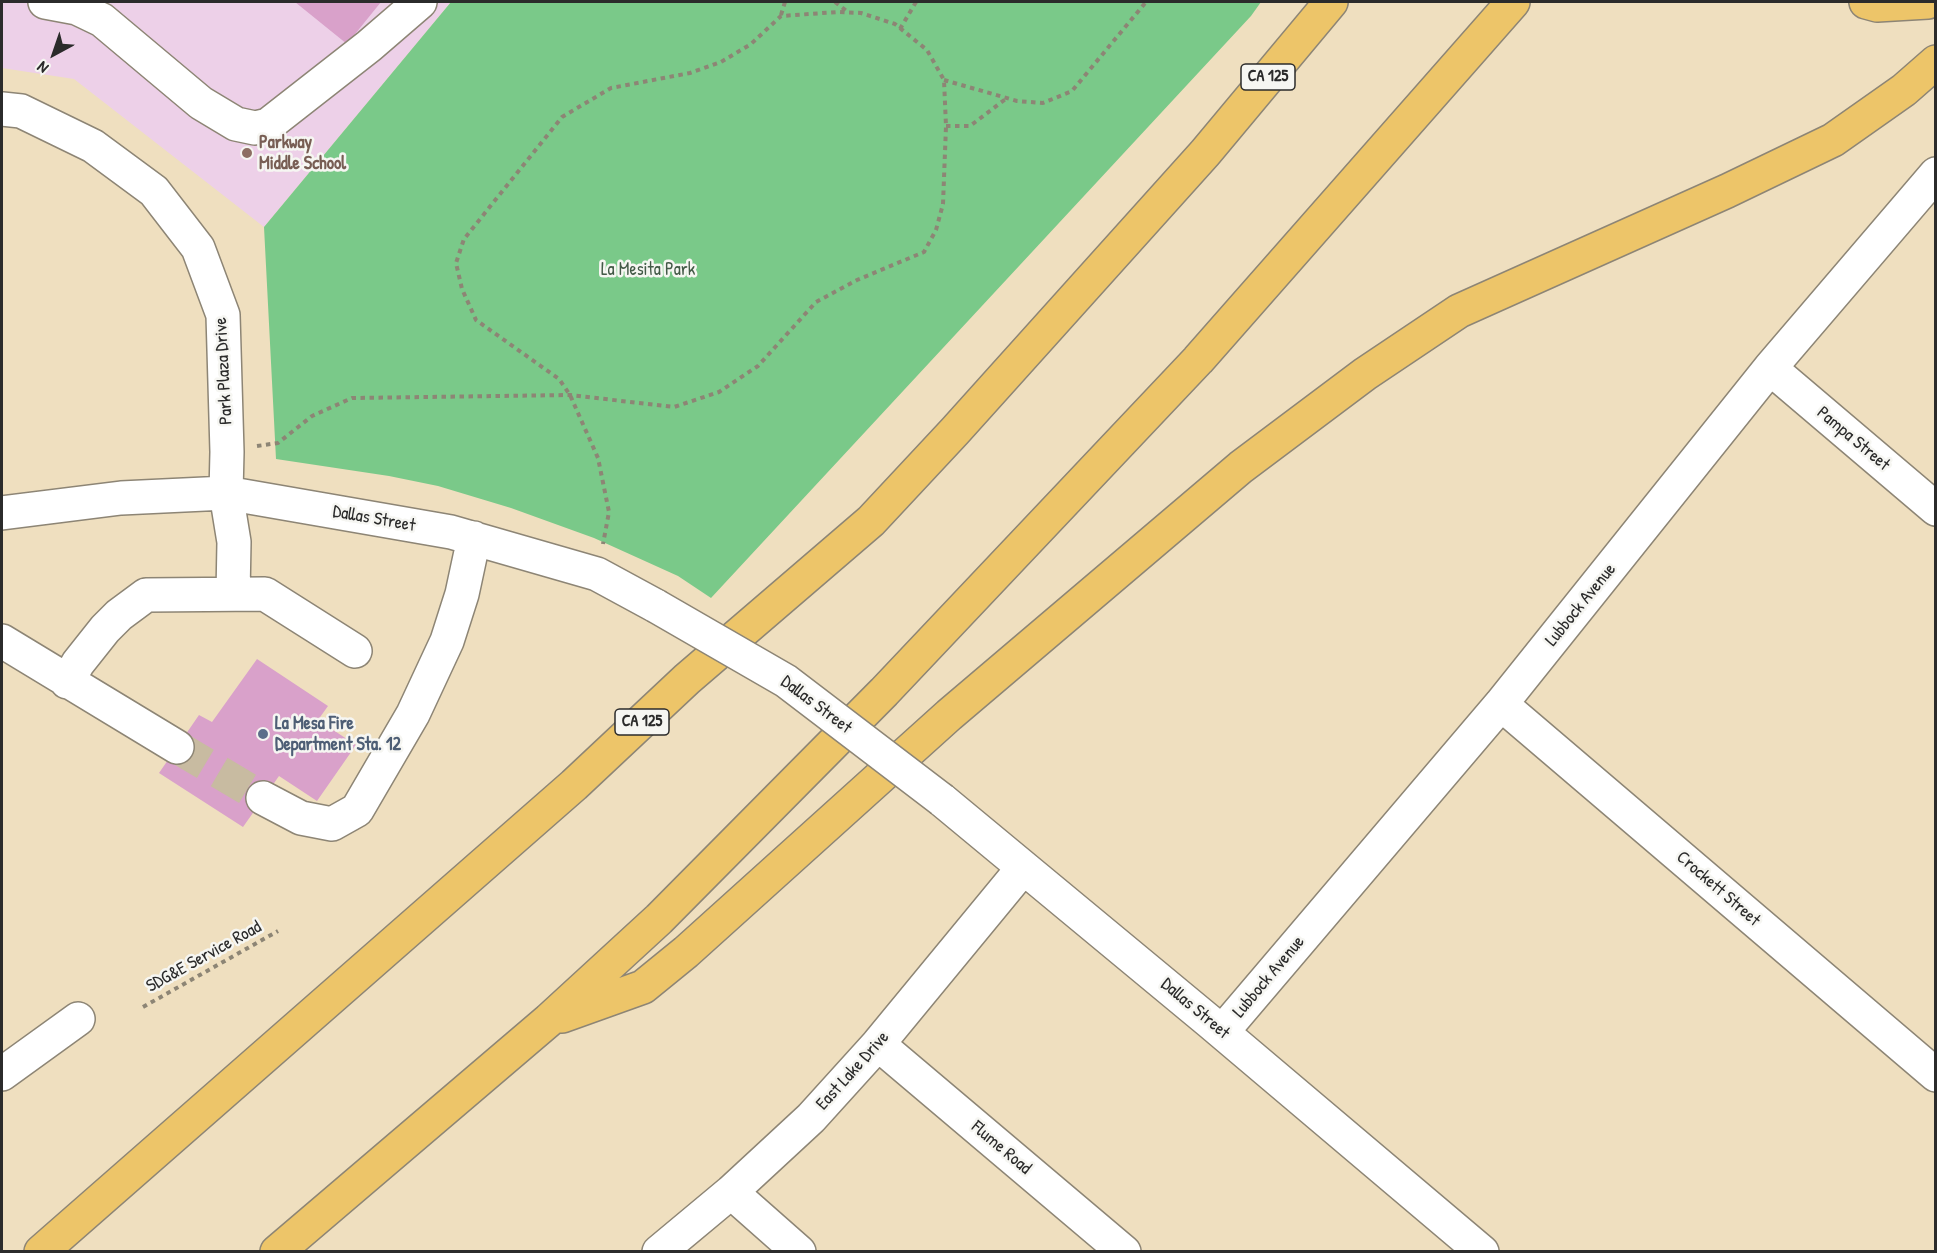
<!DOCTYPE html>
<html>
<head>
<meta charset="utf-8">
<style>
	body { margin:0 }
	#map { position:relative; width:1937px; height:1253px; overflow:hidden; background:#efdfbf; font-family:"Patrick Hand",sans-serif }
	canvas { display:block }
	.frame { position:absolute; inset:0; border:3px solid #2b2b2b; pointer-events:none }
	.north { position:absolute; left:24px; top:24px; width:60px; height:60px; -webkit-text-stroke:4px #f6f6f2; paint-order:stroke; rotate:220deg; font-size:16px; font-weight:700; line-height:24px; text-align:center; color:#2b2b2b }
	.north::after { content:''; display:block; margin:auto; width:21px; height:27px; background:#2b2b2b; clip-path:polygon(50% 0,100% 100%,50% 72%,0 100%) }
</style>
</head>
<body>
<div id="map">
<canvas width="1937" height="1253"></canvas>
<div class="frame"></div>
<div class="north">N</div>
</div>
<script>
const ctx = document.querySelector('canvas').getContext('2d');
ctx.lineJoin = 'round';
function fill(path, color) { ctx.fillStyle = color; ctx.fill(path, 'evenodd'); }
const shape = rows => new Path2D(rows.map(r => 'M' + r).join(''));
function trace(path, color, width, dash) { ctx.strokeStyle = color; ctx.lineWidth = width; ctx.lineCap = dash ? 'butt' : 'round'; ctx.setLineDash(dash || []); ctx.stroke(path); }
function write(font, color, halo, rows, align = 'center') {
  ctx.font = font + ' "Patrick Hand",sans-serif'; ctx.lineWidth = 5; ctx.setLineDash([]); ctx.textBaseline = 'middle'; ctx.strokeStyle = halo; ctx.fillStyle = color; for (const [text, x, y, turn = 0] of rows) {
    ctx.save(); ctx.translate(x, y); ctx.rotate((+turn || 0) * Math.PI / 180); ctx.textAlign = isNaN(turn) ? turn : align; if (halo) ctx.strokeText(text, 0, 0); ctx.fillText(text, 0, 0); ctx.restore();
  }
}
const built = shape([
	[2,2,451,2,264,227,74,79,2,68]
]);
const green = shape([
	[451,2,1261,2,1251,16,711,598,678,576,594,538,511,508,438,486,389,476,276,459,264,227]
]);
const building = shape([
	[295,2,381,2,347,44],
	[257,659,328,706,318,720,356,745,317,801,279,776,243,827,159,773,199,715,212,722]
]);
const minorTunnel = shape([
	[177,747,263,798]
]);
const path = shape([
	[835,2,848,12],
	[781,15,785,2],
	[900,29,916,2],
	[944,80,1017,101,1043,103,1072,91,1146,2],
	[946,126,970,126,1007,98],
	[257,446,278,443,312,416,352,398,570,395,674,407,719,392,758,366,816,302,857,280,924,252,936,230,943,204,946,126,944,80,927,50,895,24,861,13,838,12,781,16,751,44,721,62,690,73,611,88,562,117,464,239,456,263,462,289,476,320,559,379,570,395,598,458,609,512,603,544],
	[143,1007,278,931]
]);
const minor = shape([
	[45,2,77,8,102,20,201,103,236,124,255,128,268,125,369,46,420,2],
	[2,109,21,111,93,146,154,191,198,248,223,315,227,452,226,493,234,542,233,594],
	[1770,368,1936,509],
	[2,513,121,498,226,493,451,532,597,574,656,606],
	[2,641,177,747],
	[67,682,78,663,105,629,119,615,146,595,265,594,355,651],
	[1501,704,1936,1075],
	[263,798,301,818,332,824,357,810,413,714,447,641,462,594,474,538],
	[942,800,1210,1022,1482,1252],
	[1222,1032,1501,704,1770,368,1936,174],
	[878,1044,1124,1252],
	[2,1074,78,1019],
	[731,1192,799,1252],
	[659,1252,731,1192,811,1118,878,1044,1023,868]
]);
const highway = shape([
	[1866,2,1877,5,1928,2],
	[562,1016,643,987,686,952,949,715,1241,467,1365,374,1459,311,1727,191,1833,140,1904,90,1936,62],
	[41,1252,574,785,687,679,871,521,955,431,1205,153,1331,2],
	[277,1252,549,1020,659,919,884,692,1198,360,1513,2]
]);
const minorBridge = shape([
	[656,606,786,681,942,800]
]);
const markers = [
	[247,153,6,"#8d6e63"],
	[263,734,6,"#5c6f8a"]
];
const shields = [
	[1268,77,54],
	[642,722,54]
];
const shieldNames = [
	["CA 125",1268,77],
	["CA 125",642,722]
];
const educationNames = [
	["Parkway",259,143],
	["Middle School",259,164]
];
const parkNames = [
	["La Mesita Park",648,270]
];
const streetNames = [
	["Park Plaza Drive",224,371,-93],
	["Pampa Street",1853,439,40],
	["Dallas Street",374,519,10],
	["Lubbock Avenue",1581,605,-51],
	["Dallas Street",816,705,37],
	["Crockett Street",1718,889,41],
	["SDG&E Service Road",204,957,-29],
	["Lubbock Avenue",1269,977,-50],
	["Dallas Street",1195,1009,40],
	["East Lake Drive",853,1071,-48],
	["Flume Road",1001,1148,40]
];
const serviceNames = [
	["La Mesa Fire",275,724],
	["Department Sta. 12",275,745]
];
fill(built, '#edd0e8');
fill(green, '#7ac989');
fill(building, '#d9a1ca');
trace(minorTunnel, '#c8bba1', 33, [33, 16]);
trace(minor, '#8d8575', 36);
trace(highway, '#8d8575', 36);
trace(path, '#8d8575', 4, [4.5, 4.5]);
trace(minor, '#fff', 33);
trace(highway, '#edc569', 33);
trace(minorBridge, '#8d8575', 36, []);
trace(minorBridge, '#fff', 33);
for (const [x, y, r, color] of markers) { const dot = new Path2D(); dot.arc(x, y, r, 0, 2 * Math.PI); ctx.fillStyle = color; ctx.fill(dot); trace(dot, '#f6f6f2', 2); }
for (const [x, y, w] of shields) { const box = new Path2D(); box.roundRect(x - w / 2, y - 13, w, 26, 4.5); ctx.fillStyle = '#f6f6f2'; ctx.fill(box); trace(box, '#2b2b2b', 1.5); }
write('bold 16px', '#2b2b2b', null, shieldNames);
write('bold 18px', '#785e54', '#f6f6f2', educationNames, 'left');
write('18px', '#435a47', '#f6f6f2', parkNames);
write('18px', '#2b2b2b', '#f6f6f2', streetNames);
write('bold 18px', '#4e5e75', '#f6f6f2', serviceNames, 'left');
</script>
</body>
</html>
